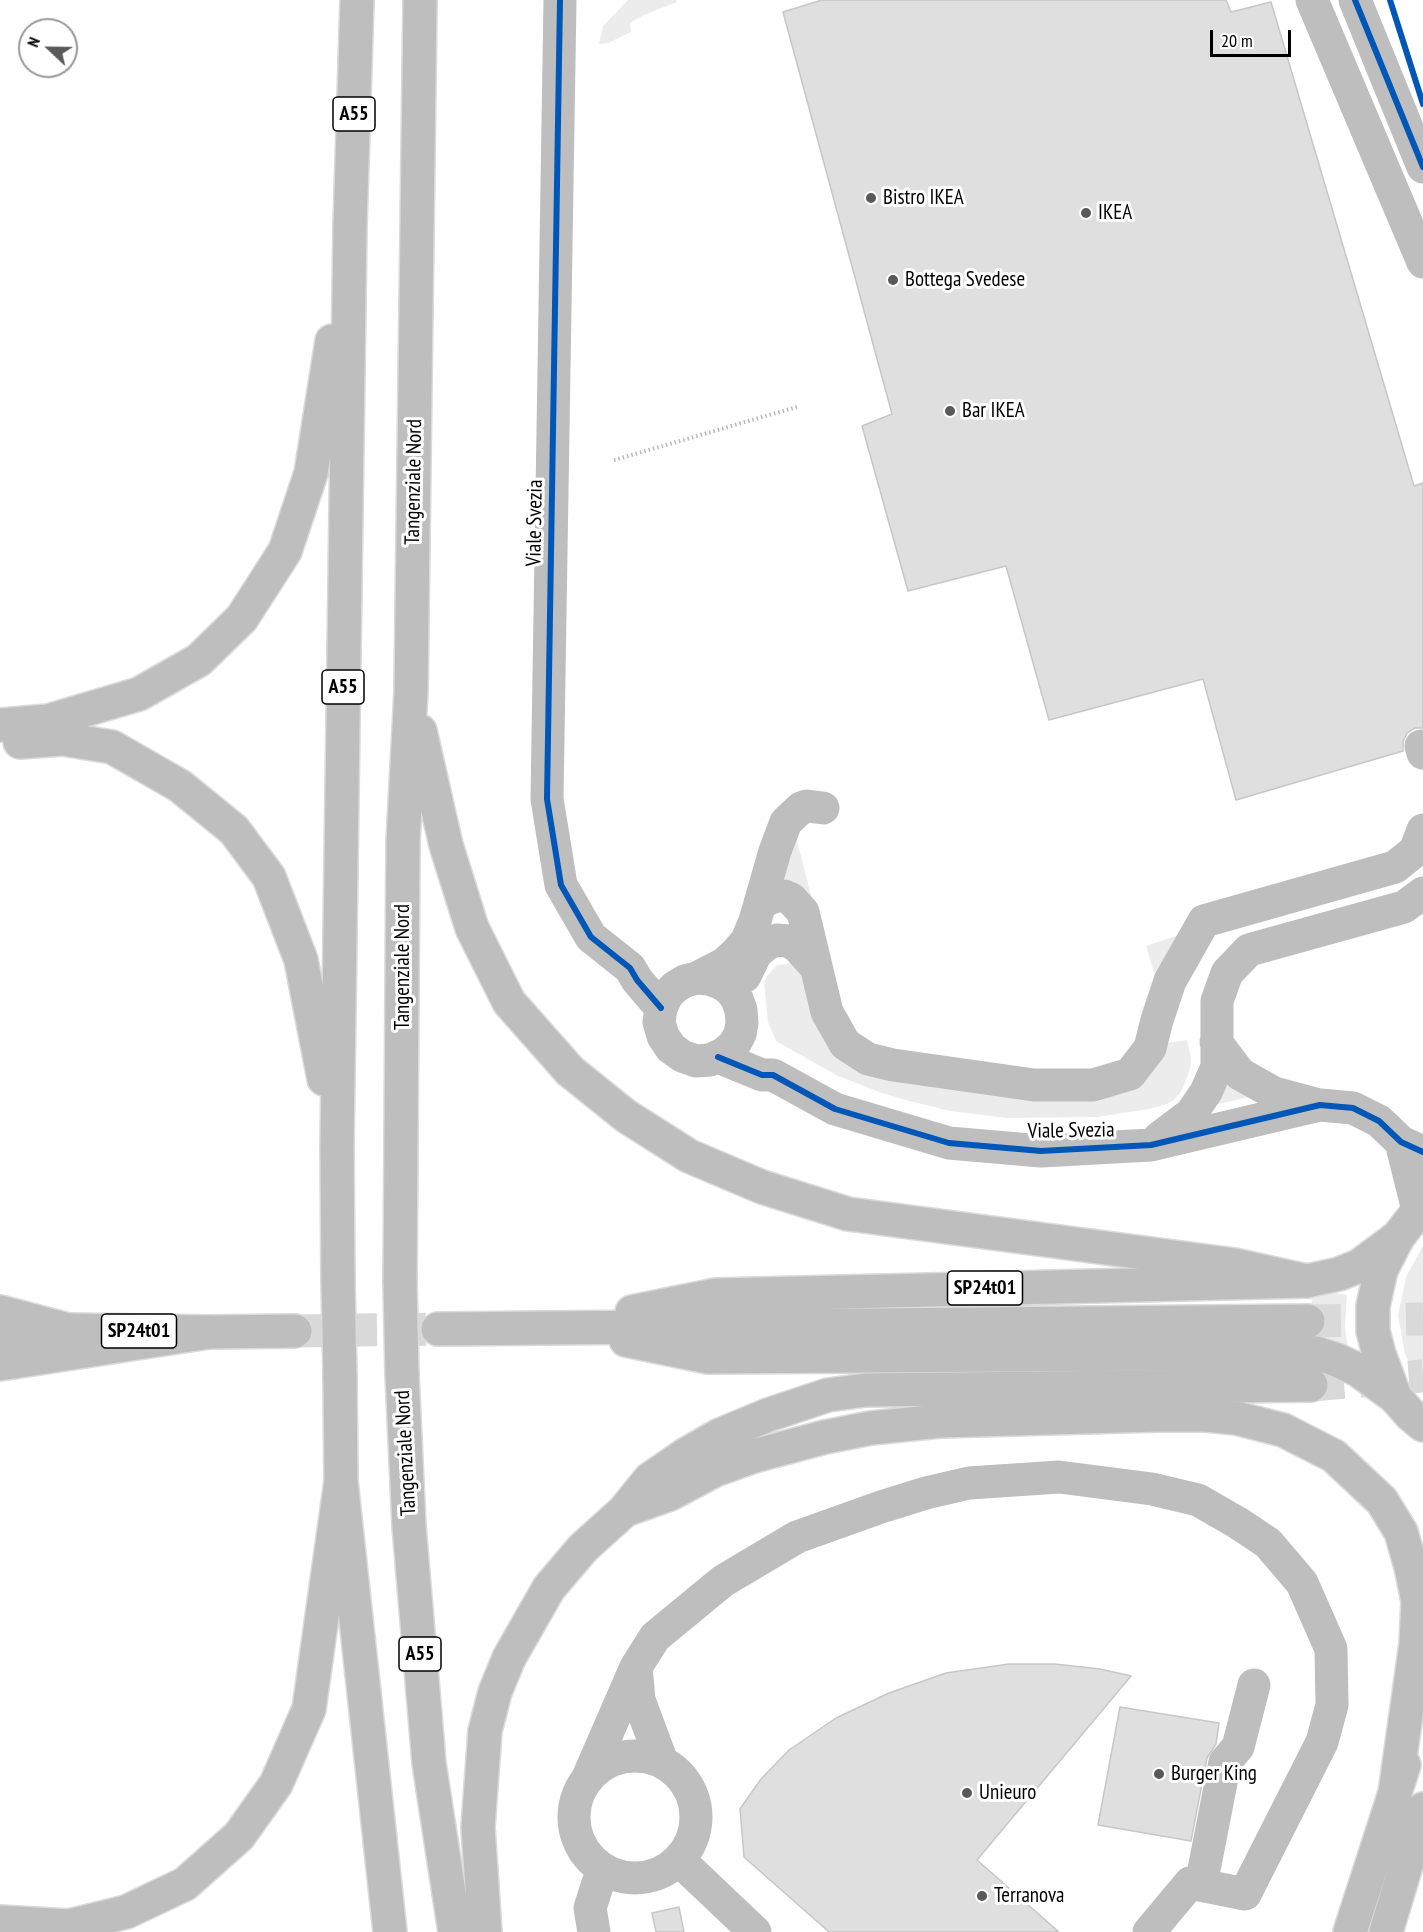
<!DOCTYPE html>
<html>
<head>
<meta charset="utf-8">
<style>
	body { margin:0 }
	#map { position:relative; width:1423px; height:1932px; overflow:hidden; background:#fff; font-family:"PT Sans Narrow",sans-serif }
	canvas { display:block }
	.north { position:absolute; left:18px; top:18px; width:60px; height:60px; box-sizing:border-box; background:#fff; border:2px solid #999; border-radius:50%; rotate:292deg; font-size:16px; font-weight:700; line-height:24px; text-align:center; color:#000 }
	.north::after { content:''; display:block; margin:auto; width:21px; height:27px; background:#595959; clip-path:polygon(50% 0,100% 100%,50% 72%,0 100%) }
	.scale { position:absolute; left:1210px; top:30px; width:81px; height:27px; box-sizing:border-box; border:3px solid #000; border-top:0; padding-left:8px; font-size:18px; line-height:21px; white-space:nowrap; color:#000; -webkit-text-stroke:4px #fff; paint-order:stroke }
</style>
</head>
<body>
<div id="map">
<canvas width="1423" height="1932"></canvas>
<div class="north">N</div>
<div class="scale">20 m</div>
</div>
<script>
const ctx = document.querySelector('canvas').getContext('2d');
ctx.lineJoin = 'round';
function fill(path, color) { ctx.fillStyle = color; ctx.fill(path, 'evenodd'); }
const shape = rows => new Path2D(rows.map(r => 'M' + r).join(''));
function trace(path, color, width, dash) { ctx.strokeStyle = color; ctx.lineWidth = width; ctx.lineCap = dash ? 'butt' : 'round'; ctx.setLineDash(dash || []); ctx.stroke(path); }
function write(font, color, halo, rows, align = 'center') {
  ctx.font = font + ' "PT Sans Narrow",sans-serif'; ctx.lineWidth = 6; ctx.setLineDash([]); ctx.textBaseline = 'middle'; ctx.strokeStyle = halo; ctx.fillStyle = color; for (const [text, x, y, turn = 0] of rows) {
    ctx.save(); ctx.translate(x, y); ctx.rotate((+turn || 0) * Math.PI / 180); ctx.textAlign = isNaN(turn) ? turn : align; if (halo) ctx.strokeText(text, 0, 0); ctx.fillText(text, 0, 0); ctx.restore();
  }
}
const green = shape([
	[628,0,676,0,677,2,644,15,630,23,631,32,608,43,599,44,603,26],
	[794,830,814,906,779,884],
	[1179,935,1157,982,1146,946],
	[790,960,800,966,818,1025,1022,1096,1167,1043,1187,1040,1191,1058,1190,1069,1185,1083,1180,1093,1174,1100,1167,1104,1149,1109,1097,1117,1006,1118,950,1111,906,1100,882,1093,836,1075,776,1041,768,1022,764,982,768,975,777,965,788,964],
	[1226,1077,1263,1094,1214,1105],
	[1423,1246,1423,1388,1405,1354,1398,1315,1406,1277],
	[1337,1293,1347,1295,1345,1328,1348,1349,1312,1339,1312,1296]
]);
const building = shape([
	[822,0,1226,0,1231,12,1271,2,1414,486,1423,483,1423,728,1415,728,1407,733,1403,742,1403,751,1236,800,1203,679,1049,720,1006,566,908,591,862,426,892,414,783,12,822,0],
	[1009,1664,1055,1664,1100,1669,1131,1676,977,1860,1059,1932,829,1932,744,1857,740,1809,761,1779,789,1750,836,1718,889,1693,946,1673,1009,1664],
	[1120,1707,1219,1723,1216,1744,1207,1758,1191,1841,1098,1825,1120,1707],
	[679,1907,684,1932,656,1932,652,1913,679,1907]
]);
const majorTunnel = shape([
	[1308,1321,1423,1319],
	[295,1331,438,1329]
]);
const highwayTunnel = shape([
	[1311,1385,1423,1376]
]);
const path = shape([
	[614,460,797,407]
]);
const minor = shape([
	[560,0,547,799,561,885,591,937,630,968,637,980,661,1008],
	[1312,0,1423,262],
	[1355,0,1423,167],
	[1421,746,1423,753],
	[760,903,776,896,784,896,791,899,803,912,827,1012,845,1044,868,1059,893,1065,1034,1085,1093,1085,1130,1074,1150,1048,1157,1020,1170,981,1204,921,1395,867,1415,851,1423,830],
	[745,976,756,953,767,944,777,940,788,941,797,946,816,967],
	[697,978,709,979,720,983,730,989,737,999,741,1010,742,1023,740,1034,734,1045,723,1054,710,1060,696,1061,682,1056,671,1048,663,1036,659,1022,661,1008,667,995,675,987,685,981,697,978,724,964,737,952,747,940,755,921,775,851,786,822,801,808,807,806,823,808],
	[1216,1042,1240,1074,1274,1093,1315,1104],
	[718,1057,762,1075,773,1075,835,1109,949,1143,1041,1151,1151,1145,1320,1105,1353,1108,1379,1121,1401,1142,1423,1152],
	[1159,1138,1191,1114,1206,1092,1217,1067,1217,1001,1227,973,1249,950,1404,907,1423,893],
	[1401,1142,1418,1210],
	[636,1667,639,1700,662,1762],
	'574 1817a61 61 0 1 1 122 0a61 61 0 1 1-122 0Z',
	[589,1775,636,1667,655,1637,723,1581,797,1537,881,1507,926,1493,969,1483,1059,1477,1152,1489,1198,1500,1238,1523,1268,1543,1302,1583,1331,1649,1332,1705,1322,1742,1245,1894,1190,1883,1149,1932],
	[679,1860,755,1932],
	[1201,1885,1225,1762,1238,1747,1254,1685],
	[594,1932,590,1908,598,1883,606,1871]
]);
const major = shape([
	[1423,1205,1398,1237,1381,1270,1373,1306,1373,1331,1379,1354,1395,1397,1411,1415,1423,1425],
	[632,1312,716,1295,1307,1281,1339,1274,1359,1266,1398,1237],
	[438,1329,1308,1321],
	[0,1332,68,1330,209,1332,295,1331],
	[626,1340,708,1357,1316,1353,1337,1360,1358,1370,1395,1397],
	[1350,1932,1404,1765],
	[1386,1932,1423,1809]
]);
const highway = shape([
	[0,725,48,721,139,694,199,660,242,618,285,551,311,473,332,341],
	[420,731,446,845,472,928,509,1002,570,1071,626,1116,689,1156,762,1187,848,1214,1235,1265,1307,1281],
	[20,742,63,739,112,747,180,786,234,830,269,877,301,960,324,1079],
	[338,1281,337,1146,350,227,357,0],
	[400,1283,403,842,411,691,420,0],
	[0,1312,68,1330],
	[0,1364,209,1332],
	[402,1374,409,1526,429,1763,455,1932],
	[340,1377,341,1481,390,1932],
	[628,1509,670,1494,715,1470,754,1456,825,1437,871,1428,940,1421,1158,1415,1206,1415,1236,1418,1283,1430,1334,1456,1382,1501,1401,1532,1411,1567,1418,1601,1416,1644,1395,1793],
	[0,1922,69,1926,126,1912,185,1884,239,1836,276,1784,309,1709,341,1481],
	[485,1932,478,1827,485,1731,495,1692,509,1658,549,1588,583,1548,624,1511,650,1479,685,1455,720,1435,768,1415,828,1395,866,1390,1311,1385]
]);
const highwayBridge = shape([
	[338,1281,340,1377],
	[400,1283,402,1374]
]);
const cycleway = shape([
	[560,0,547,799,561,885,591,937,630,968,637,980,661,1008],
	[1355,0,1423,167],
	[1390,0,1423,104],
	[718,1057,762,1075,773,1075,835,1109,949,1143,1041,1151,1151,1145,1320,1105,1353,1108,1379,1121,1401,1142,1423,1152]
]);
const markers = [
	[871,198,6,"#595959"],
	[1086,213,6,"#595959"],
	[893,280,6,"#595959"],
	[950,411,6,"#595959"],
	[1159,1774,6,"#595959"],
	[967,1793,6,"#595959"],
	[982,1896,6,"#595959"]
];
const shields = [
	[354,114,42],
	[343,687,42],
	[985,1288,75],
	[139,1331,75],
	[420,1654,42]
];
const shieldNames = [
	["A55",354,114],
	["A55",343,687],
	["SP24t01",985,1288],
	["SP24t01",139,1331],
	["A55",420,1654]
];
const poiNames = [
	["Bistro IKEA",883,198],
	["IKEA",1098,213],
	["Bottega Svedese",905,280],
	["Bar IKEA",962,411],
	["Burger King",1171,1774],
	["Unieuro",979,1793],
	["Terranova",994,1896]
];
const streetNames = [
	["Tangenziale Nord",414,482,-89],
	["Viale Svezia",535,523,-89],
	["Tangenziale Nord",403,967,-90],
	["Viale Svezia",1071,1131,-1],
	["Tangenziale Nord",406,1453,-93]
];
fill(green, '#ececec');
fill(building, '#dfdfdf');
trace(building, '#c7c7c7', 1.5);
trace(majorTunnel, '#d9d9d9', 33, [33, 16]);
trace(highwayTunnel, '#d9d9d9', 33, [33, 16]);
trace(major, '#dbdbdb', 36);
trace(highway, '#dbdbdb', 36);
trace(path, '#b9b9b9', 4, [1.5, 3]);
trace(minor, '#bebebe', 33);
trace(major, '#bebebe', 33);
trace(highway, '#bebebe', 33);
trace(highwayBridge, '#dbdbdb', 36, []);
trace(highwayBridge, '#bebebe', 33);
trace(cycleway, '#0057b8', 6);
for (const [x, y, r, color] of markers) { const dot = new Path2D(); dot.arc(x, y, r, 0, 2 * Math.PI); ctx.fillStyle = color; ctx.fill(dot); trace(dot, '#fff', 2); }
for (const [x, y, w] of shields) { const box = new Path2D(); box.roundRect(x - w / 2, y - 17, w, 34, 4.5); ctx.fillStyle = '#fff'; ctx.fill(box); trace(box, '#000', 1.5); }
write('bold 20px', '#000', null, shieldNames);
write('21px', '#000', '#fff', poiNames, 'left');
write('21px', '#000', '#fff', streetNames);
</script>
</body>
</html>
